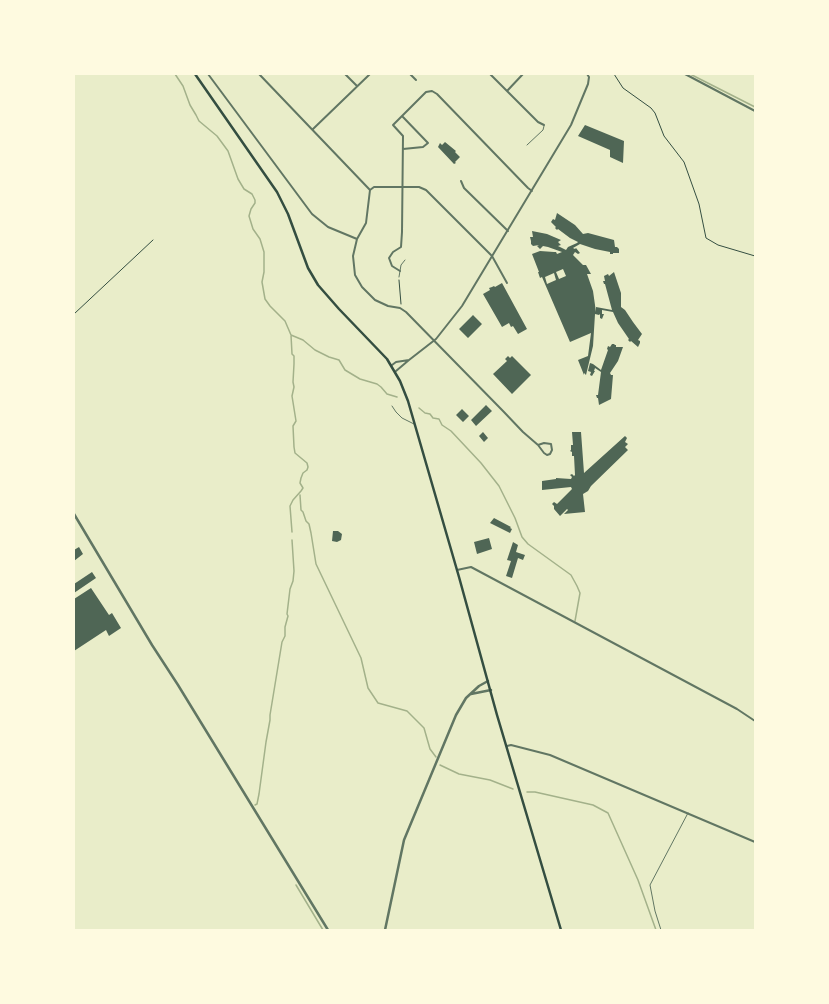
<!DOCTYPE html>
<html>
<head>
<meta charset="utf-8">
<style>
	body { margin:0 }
	#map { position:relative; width:829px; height:1004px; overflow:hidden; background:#e9edc9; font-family:Raleway,sans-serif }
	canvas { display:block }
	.frame { position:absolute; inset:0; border:75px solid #fefae0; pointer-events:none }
</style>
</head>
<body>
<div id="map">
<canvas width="829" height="1004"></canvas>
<div class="frame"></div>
</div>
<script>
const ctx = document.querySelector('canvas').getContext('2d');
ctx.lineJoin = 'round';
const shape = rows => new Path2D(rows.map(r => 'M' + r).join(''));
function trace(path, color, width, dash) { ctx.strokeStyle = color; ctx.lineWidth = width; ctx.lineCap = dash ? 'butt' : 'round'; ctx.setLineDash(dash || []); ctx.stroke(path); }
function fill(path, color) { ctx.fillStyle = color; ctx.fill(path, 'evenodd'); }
const stream = shape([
	[175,74,183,86,190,105,196,115,199,121,217,136,228,151,238,179,244,189,252,194,255,200,255,203,251,209,249,216,253,229,260,239,264,252,264,272,262,282,265,299,270,306,285,321,291,335,292,354,294,356,294,364,293,382,294,387,292,396,296,421,293,426,294,447,295,453,307,463,308,467,307,470,303,473,301,478,300,483,303,488,301,491,293,500,290,506,292,532],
	[603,74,606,74],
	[690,74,755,107],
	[291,335,303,340,315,350,329,357,339,360,345,370,360,379,377,384,381,387,387,394,397,397],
	[419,408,425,413,430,414,433,418,439,419,442,425,451,431,481,463,499,486,515,518,522,537,528,544,571,575,577,586,580,593,575,621],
	[300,495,301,510,303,512,306,521,309,524,311,533,316,564,361,658,368,688,378,703,407,711,424,728,430,749,436,757],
	[440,765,459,774,490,780,513,789],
	[527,792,535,792,593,805,608,813,638,880,656,930],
	[255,805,257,804,259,794,266,742,270,720,270,715,282,642,285,636,285,627,288,616,287,614,290,589,293,581,294,571,292,540],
	[296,885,323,930]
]);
const building = shape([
	[585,125,624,141,623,163,610,157,610,150,578,136],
	[445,142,456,151,455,152,460,157,455,162,456,163,454,164,438,147,440,143,442,145],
	[557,213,575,225,583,234,588,233,614,240,615,247,617,247,619,249,619,253,613,253,613,254,610,254,610,252,595,249,580,244,573,248,575,249,576,248,580,253,578,254,575,252,573,255,583,265,586,265,591,274,587,274,593,291,596,312,596,307,612,310,605,284,604,284,603,281,605,281,604,276,608,274,609,276,614,272,621,293,621,307,625,310,633,322,642,334,638,340,640,341,640,343,638,347,631,341,630,342,628,340,629,339,618,323,613,312,602,310,602,314,604,314,602,319,600,318,600,314,599,315,595,314,593,346,586,375,584,373,584,375,578,360,588,356,591,333,570,342,542,277,540,278,538,272,539,272,532,254,540,251,554,252,556,252,557,254,562,252,548,247,543,246,540,249,537,246,539,245,533,246,531,244,531,241,530,237,533,237,532,231,547,234,561,240,558,242,561,245,558,246,566,250,568,247,577,243,578,242,570,238,558,229,557,230,555,228,556,227,551,222,553,219,555,220],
	[563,269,566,276,559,279,556,272],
	[554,273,556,280,547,284,545,277],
	[502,283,527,329,518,334,513,326,511,327,509,323,502,327,483,294,490,290,489,288,492,287,494,286,495,287],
	[473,315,482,324,468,338,459,329],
	[612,344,615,344,614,345,616,345,616,347,623,347,618,361,610,373,611,375,613,375,611,399,599,405,598,398,597,398,596,395,598,395,601,372,595,368,594,371,595,371,592,376,590,375,591,372,588,371,590,363,593,364,601,370,608,350,607,349,608,346,610,347],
	[508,356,510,358,512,356,531,375,512,394,493,374,507,361,505,359],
	[486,405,492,411,476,426,471,420],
	[462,409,469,416,463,422,456,415],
	[483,432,488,438,484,442,479,436],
	[572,432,581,432,584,473,625,436,627,438,625,442,628,444,625,447,628,450,591,486,588,491,583,494,585,512,564,514,568,510,567,509,560,516,554,509,554,506,552,504,554,502,557,504,572,489,571,487,542,490,542,481,556,479,556,478,571,479,572,477,570,475,572,474,574,476,575,475,574,456,572,456,572,452,570,451,571,450,571,445,573,445],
	[494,518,511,527,510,528,512,529,510,533,490,523],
	[333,531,338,531,342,534,341,540,337,542,332,541],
	[489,538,492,549,477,554,474,542],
	[513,542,518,545,516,552,525,555,523,560,518,558,512,578,506,576,511,561,507,560],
	[79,547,83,554,74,561,74,550],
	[92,572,96,578,74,593,74,584],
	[91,588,109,615,112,613,121,628,109,636,106,630,74,651,74,599]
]);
const path = shape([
	[614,74,623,88,651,108,655,113,664,136,684,162,699,204,706,238,718,245,755,256],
	[399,280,401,304],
	[74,314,153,240]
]);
const service = shape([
	[527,145,543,130,544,126],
	[399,277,401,265,405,260],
	[392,406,396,412,402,418,414,424],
	[661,930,655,911,650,885,688,813]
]);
const minor = shape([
	[208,74,312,214,328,227,357,239],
	[259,74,370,190],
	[345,74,357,86],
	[410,74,416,80],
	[490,74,538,122,544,125],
	[685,74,755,111],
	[507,91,523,74],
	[402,116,428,143,423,147,403,149],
	[313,129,370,74],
	[461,181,464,188,508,231],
	[370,190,366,223,357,239,353,256,355,275,362,287,375,300,388,306,400,308,406,312,503,411,523,432,538,445,544,453,547,455,550,454,552,450,551,444,544,443,538,445],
	[370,190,374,187,419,187,426,190,492,256,507,283],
	[400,271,392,266,389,258,393,252,401,247,402,232,403,136,393,125,426,92,432,91,437,94,528,188,532,191],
	[392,365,396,362,409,360],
	[396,371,409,360,436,339,462,306,571,125,588,84,589,77,587,74],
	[457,570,471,567,737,709,755,721],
	[507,746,511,745,550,755,755,842]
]);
const tertiary = shape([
	[74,514,152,645,178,685,328,930],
	[471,694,491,690],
	[385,930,404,840,456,715,466,698,479,686,488,681]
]);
const secondary = shape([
	[195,74,277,192,288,214,308,268,318,285,339,309,387,359,400,381,408,401,459,577,497,715,561,930]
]);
trace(stream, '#a3b18a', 1.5);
fill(building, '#4f6655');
trace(path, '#344e41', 1);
trace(service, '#617663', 1);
trace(minor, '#617663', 2);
trace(tertiary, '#617663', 2.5);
trace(secondary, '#344e41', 2.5);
</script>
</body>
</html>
